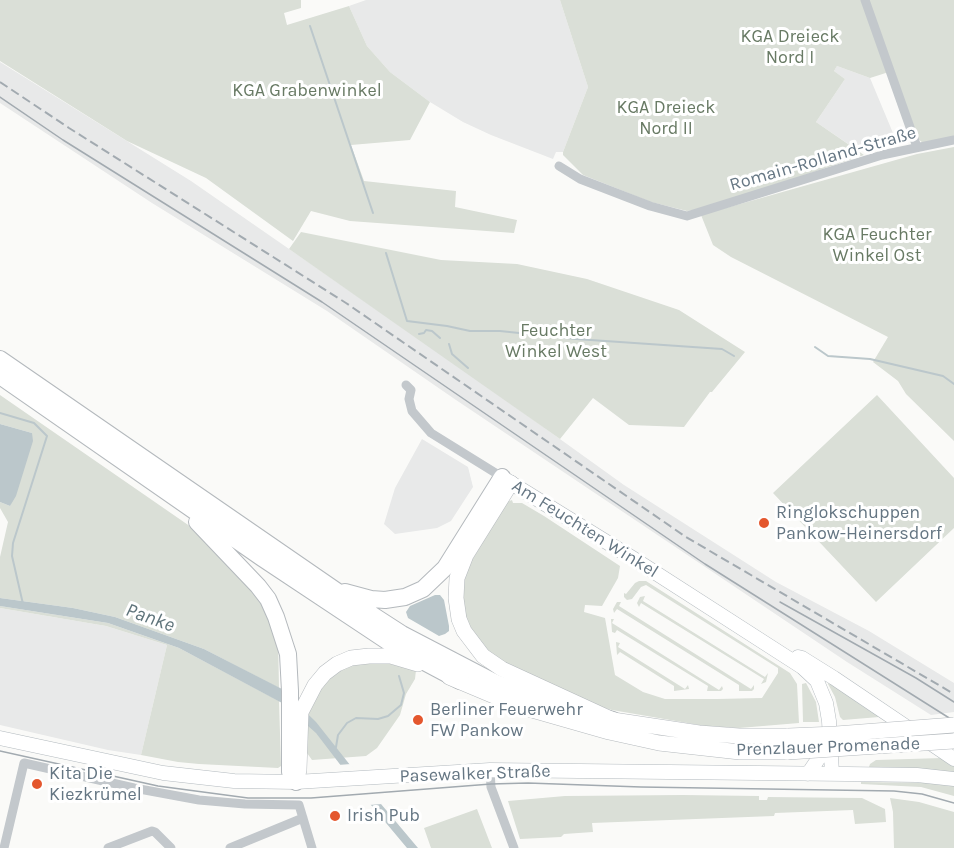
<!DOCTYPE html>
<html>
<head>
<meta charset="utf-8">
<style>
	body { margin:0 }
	canvas { display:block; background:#fafaf8 }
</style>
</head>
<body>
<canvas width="954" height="848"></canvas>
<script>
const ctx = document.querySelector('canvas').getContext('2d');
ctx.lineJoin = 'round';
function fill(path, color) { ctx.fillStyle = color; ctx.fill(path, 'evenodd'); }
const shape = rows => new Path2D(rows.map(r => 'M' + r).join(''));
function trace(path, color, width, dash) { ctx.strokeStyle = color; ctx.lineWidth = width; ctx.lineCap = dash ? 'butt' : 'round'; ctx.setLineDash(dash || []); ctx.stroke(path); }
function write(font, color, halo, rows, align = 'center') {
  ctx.font = font + ' Karla,sans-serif'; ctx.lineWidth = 6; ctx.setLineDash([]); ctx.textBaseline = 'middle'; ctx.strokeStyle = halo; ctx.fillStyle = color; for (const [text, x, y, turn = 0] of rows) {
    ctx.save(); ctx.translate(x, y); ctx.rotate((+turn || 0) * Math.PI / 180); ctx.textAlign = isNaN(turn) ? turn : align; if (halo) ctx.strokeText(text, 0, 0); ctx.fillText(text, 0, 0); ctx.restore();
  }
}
const built = shape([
	[366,0,560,0,588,87,563,152,556,152,553,159,491,135,463,122,430,102,390,72,367,46,349,6],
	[0,62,191,181,468,373,624,485,776,582,869,631,954,683,954,712,931,715,847,662,456,400,327,311,152,203,0,103],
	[837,66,870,78,893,133,889,143,860,152,816,122,845,79,834,71],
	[422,439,468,467,473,487,451,521,437,528,395,534,384,524,395,488],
	[0,608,106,626,167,645,141,755,108,750,0,725]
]);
const green = shape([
	[0,0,301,0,301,8,284,13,287,25,349,6,367,46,390,72,430,102,410,140,351,145,364,181,456,191,455,207,517,220,514,233,350,221,311,211,293,241,206,178,127,141,0,61],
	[560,0,954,0,954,136,923,143,918,139,892,71,870,78,837,66,834,71,845,79,816,122,864,155,705,209,687,211,651,202,583,175,563,155,563,152,588,87],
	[954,147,954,441,906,394,898,381,873,362,888,337,731,257,713,245,701,215,917,154],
	[301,232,441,260,517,264,587,279,679,310,745,352,712,392,710,392,684,427,629,425,593,398,560,439,289,249],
	[0,395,207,538,255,588,278,637,279,688,204,649,115,617,73,608,0,598,0,557,8,522,0,508,0,502,10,506,32,433,0,424],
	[877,395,954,478,954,528,876,602,773,493],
	[512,500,513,503,522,503,544,516,620,566,618,578,602,606,585,605,584,612,605,618,615,675,643,692,665,699,717,699,762,698,778,673,778,668,646,585,641,587,632,599,627,600,624,597,624,593,626,594,635,583,639,581,646,581,790,673,797,684,799,723,739,728,705,726,612,710,585,703,491,655,472,633,463,613,464,573,507,502],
	[645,596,643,601,765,677,768,673,766,682,761,684,764,679,641,603,639,607,637,603,640,597],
	[617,602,621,602,619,606,751,689,754,685,754,689,752,691,739,691,739,685,617,609,614,613,613,609],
	[0,606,108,623,179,648,279,701,281,766,278,768,199,764,178,762,141,755,167,645,106,626,0,608],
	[611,619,614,619,612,623,719,690,722,686,723,689,721,691,707,691,708,686,617,630,615,633,612,632],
	[616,642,620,643,618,647,685,689,688,685,689,689,674,691,674,686,620,652,617,655],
	[378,661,416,670,415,679,406,694,400,715,377,748,366,756,312,760,307,753,305,710,332,674,355,663],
	[829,682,880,715,879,717,843,720,840,717,835,697,828,684],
	[806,683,816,702,819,722,803,722,802,684],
	[942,758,954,766,954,773,869,767,870,764,876,760],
	[861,782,938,783,954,786,954,796,921,787,861,784],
	[683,795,759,796,759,800,767,800,768,797,862,798,885,809,886,822,855,824,853,810,775,813,774,816,592,823,593,832,564,834,561,837,520,839,508,801,565,796],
	[890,798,919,802,954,812,954,848,894,848,893,812],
	[477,809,492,848,431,848,424,828]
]);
const water = shape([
	[0,424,32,433,33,441,16,496,10,506,0,502],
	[435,595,440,595,444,600,449,626,449,631,445,634,439,636,408,618,406,612,410,606],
	[0,598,73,608,115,617,204,649,282,689,316,722,381,804,418,848,407,848,371,805,316,733,282,703,179,648,108,623,0,606]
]);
const pier = shape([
	[351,764,382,804,369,805,338,765]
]);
const stream = shape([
	[310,26,373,213],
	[386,253,407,321,447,326,470,331,500,331,576,339,722,349,734,356],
	[419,334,424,333,426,330,432,331,440,338],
	[449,344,452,354,468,368],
	[815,347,828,356,870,359,943,376,954,384],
	[0,413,34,423,47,436,13,543,12,556,23,604],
	[336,747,338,735,347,723,356,718,378,719,388,716,401,705,404,693,399,676]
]);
const street = shape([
	[865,0,917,147],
	[559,166,580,179,650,206,687,216,882,155,954,140],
	[406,385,411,390,409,399,412,411,431,433,502,477],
	[490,770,491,787,514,848],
	[4,848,24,763,134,788,199,800,245,804,299,805,312,848],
	[108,848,152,831,155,832,171,848],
	[230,848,303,818]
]);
const secondary = shape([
	[503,478,634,559,802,667,817,681,826,703,829,721,832,773],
	[798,657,802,658,834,678,954,759],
	[0,738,163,773,234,781,296,782,490,770,847,774,917,775,954,779],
	[808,774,829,743]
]);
const primary = shape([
	[511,483,466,555,457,578,456,598,459,619,464,631,483,656,502,669,613,720,699,733,739,736,788,736],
	[449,677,518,706,609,732,659,743,740,752,788,752],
	[296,782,299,770,301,712,315,685,325,673,337,664,351,658,369,656,391,656,418,664]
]);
const highway = shape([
	[0,359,354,603,402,634,496,683,553,705,613,720],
	[0,376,262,558,396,647,460,681],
	[197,522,258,586,268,599,276,617,288,654,290,691,290,772,296,782],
	[345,592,371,599,385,600,405,597,423,589,445,568,502,477]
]);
const tram = shape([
	[0,97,63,140,322,302,705,564,954,721],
	[780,602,916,678,954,702],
	[0,751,158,786,248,798,311,798,491,784,528,783,641,787,894,791,922,794,954,803]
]);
const rail = shape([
	[0,82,69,128,346,303,686,537,954,694]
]);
const primaryBridge = shape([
	[788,736,836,734,954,725],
	[788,752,954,741]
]);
const markers = [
	[764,523,6,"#e4572e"],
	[418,720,6,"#e4572e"],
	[37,784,6,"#e4572e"],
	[335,816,6,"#e4572e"]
];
const parkNames = [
	["KGA Dreieck",790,37],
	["Nord I",790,58],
	["KGA Grabenwinkel",307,91],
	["KGA Dreieck",666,108],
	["Nord II",666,129],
	["KGA Feuchter",877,235],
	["Winkel Ost",877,256],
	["Feuchter",556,331],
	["Winkel West",556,352]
];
const streetNames = [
	["Romain-Rolland-Straße",823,159,-16],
	["Am Feuchten Winkel",585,529,32],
	["Prenzlauer Promenade",828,747,-2],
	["Pasewalker Straße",475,774,-2]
];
const poiNames = [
	["Ringlokschuppen",776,513],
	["Pankow-Heinersdorf",776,534],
	["Berliner Feuerwehr",430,710],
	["FW Pankow",430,731],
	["Kita Die",49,774],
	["Kiezkrümel",49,795],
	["Irish Pub",347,816]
];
const waterNames = [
	["Panke",150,618,20]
];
fill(built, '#e8e9e9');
fill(green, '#dadfd7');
fill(water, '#bbc7cb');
fill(pier, '#fafaf8');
trace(stream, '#bbc7cb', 2);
trace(secondary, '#b3babf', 15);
trace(primary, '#b5babe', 16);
trace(highway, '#b4b9bd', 18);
trace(street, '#c3c8cc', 9);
trace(secondary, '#fff', 14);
trace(primary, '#fff', 15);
trace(highway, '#fff', 16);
trace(tram, '#a2aab0', 1.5);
trace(rail, '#a2aab0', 2, [9, 4.5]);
trace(primaryBridge, '#b5babe', 16, []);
trace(primaryBridge, '#fff', 15);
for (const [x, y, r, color] of markers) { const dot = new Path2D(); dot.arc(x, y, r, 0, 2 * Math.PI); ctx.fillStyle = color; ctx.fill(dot); trace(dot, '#fff', 2); }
write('18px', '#687a64', '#fff', parkNames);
write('18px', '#657683', '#fff', streetNames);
write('18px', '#657683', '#fff', poiNames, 'left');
write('italic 20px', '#60757c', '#fff', waterNames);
</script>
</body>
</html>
